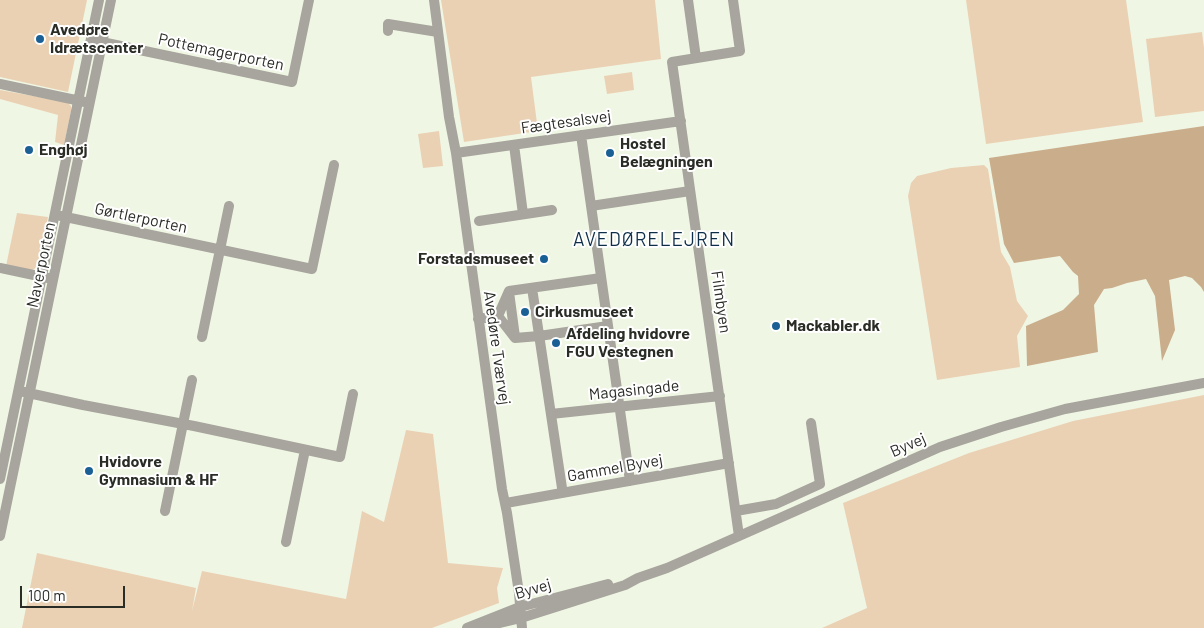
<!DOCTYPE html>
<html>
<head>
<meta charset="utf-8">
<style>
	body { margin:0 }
	#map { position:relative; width:1204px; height:628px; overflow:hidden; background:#f0f6e4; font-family:Barlow,sans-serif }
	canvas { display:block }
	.scale { position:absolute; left:20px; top:586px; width:105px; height:22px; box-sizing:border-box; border:2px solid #2a2c26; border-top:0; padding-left:6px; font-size:15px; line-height:18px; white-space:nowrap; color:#2a2c26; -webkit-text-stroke:4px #fff; paint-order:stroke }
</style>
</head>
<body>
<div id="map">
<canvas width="1204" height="628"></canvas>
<div class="scale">100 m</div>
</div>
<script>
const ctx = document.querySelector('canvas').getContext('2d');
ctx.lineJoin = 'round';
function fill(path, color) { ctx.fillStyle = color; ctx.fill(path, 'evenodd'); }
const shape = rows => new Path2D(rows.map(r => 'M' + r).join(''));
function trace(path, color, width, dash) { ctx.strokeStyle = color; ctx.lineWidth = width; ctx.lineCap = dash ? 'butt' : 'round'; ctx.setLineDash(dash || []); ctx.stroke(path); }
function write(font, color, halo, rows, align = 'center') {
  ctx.font = font + ' Barlow,sans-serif'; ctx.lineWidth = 4; ctx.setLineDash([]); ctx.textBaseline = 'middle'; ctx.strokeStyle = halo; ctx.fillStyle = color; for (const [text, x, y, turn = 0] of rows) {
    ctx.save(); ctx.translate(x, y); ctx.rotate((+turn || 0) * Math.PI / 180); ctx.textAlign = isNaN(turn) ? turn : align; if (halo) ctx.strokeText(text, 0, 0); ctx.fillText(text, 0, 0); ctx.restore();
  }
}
const green = shape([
	[0,0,87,0,68,92,0,77],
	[441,0,655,0,661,59,531,77,538,131,464,142],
	[966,0,1126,0,1143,122,986,144],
	[1202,32,1204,48,1204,111,1155,117,1146,39],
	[632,72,634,90,607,94,604,76],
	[0,90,67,102,71,106,71,111,64,145,55,142,58,115,0,99],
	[439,131,443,166,423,168,418,134],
	[984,165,988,169,1001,252,1010,267,1017,301,1028,316,1017,336,1020,367,937,380,908,196,911,183,917,176,951,168],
	[17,213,48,217,38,267,30,271,6,266],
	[1204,395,1204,628,822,628,867,608,843,503,969,453,1073,421],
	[406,430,433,434,448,563,503,568,497,588,499,603,432,628,22,628,37,553,196,588,192,611,202,571,346,599,362,511,384,522]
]);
const forest = shape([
	[1204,126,1204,292,1201,287,1192,278,1185,276,1169,280,1175,330,1162,361,1155,296,1146,279,1127,283,1112,288,1104,289,1094,305,1098,352,1027,366,1026,326,1063,310,1079,294,1078,276,1073,272,1060,256,1014,263,1004,244,989,158]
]);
const minor = shape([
	[434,0,449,117,456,153,502,489,507,513,519,593,522,628],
	[688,0,696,58],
	[733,0,740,51,672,62,739,536],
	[388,31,388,24,438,32],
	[97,41,292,82,309,0],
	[0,84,85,102],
	[581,135,630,481],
	[514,145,523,214],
	[456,153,681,121],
	[591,206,690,191],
	[61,216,312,269,334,165],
	[479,221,552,210],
	[0,268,48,278],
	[601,278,509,291,498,316,515,338,539,336,608,326],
	[532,288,562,488],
	[509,292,515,337],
	[478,319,498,316],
	[202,337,229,206],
	[24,392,83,405,194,426,340,457,353,394],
	[551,414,720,396],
	[0,479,99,0],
	[506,503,729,463],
	[165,511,192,380],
	[736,511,776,504,820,484,811,423],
	[0,536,111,0],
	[286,542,305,450],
	[467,628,520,607,608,584],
	[478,628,521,618,625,585,638,578,667,568,940,447,1001,427,1065,409,1204,383]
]);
const markers = [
	[40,39,5,"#1b6095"],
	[29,150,5,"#1b6095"],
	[610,153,5,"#1b6095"],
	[544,259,5,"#1b6095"],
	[525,312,5,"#1b6095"],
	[776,326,5,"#1b6095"],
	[556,343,5,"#1b6095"],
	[89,471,5,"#1b6095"]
];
const poiNames = [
	["Avedøre",50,30],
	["Idrætscenter",50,48],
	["Hostel",620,144],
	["Belægningen",620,162],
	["Enghøj",39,150],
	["Forstadsmuseet",534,259,"right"],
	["Cirkusmuseet",535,312],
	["Mackabler.dk",786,326],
	["Afdeling hvidovre",566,334],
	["FGU Vestegnen",566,352],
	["Hvidovre",99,462],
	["Gymnasium & HF",99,480]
];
const streetNames = [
	["Pottemagerporten",221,52,12],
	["Fægtesalsvej",566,122,-8],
	["Gørtlerporten",141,218,12],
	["Naverporten",41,265,-78],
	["Filmbyen",721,302,82],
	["Avedøre Tværvej",497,348,82],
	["Magasingade",634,390,-6],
	["Byvej",908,445,-24],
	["Gammel Byvej",615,468,-10],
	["Byvej",533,589,-16]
];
const quarterNames = [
	["AVEDØRELEJREN",654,240]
];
fill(green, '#ead1b4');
fill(forest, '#caad8b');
trace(minor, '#a7a59d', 10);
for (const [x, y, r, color] of markers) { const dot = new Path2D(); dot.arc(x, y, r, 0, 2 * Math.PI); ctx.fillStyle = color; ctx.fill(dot); trace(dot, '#fff', 2); }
write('bold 16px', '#2a2c26', '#fff', poiNames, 'left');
write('16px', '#2a2c26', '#fff', streetNames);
ctx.letterSpacing = '1px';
write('19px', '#0e2e48', '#fff', quarterNames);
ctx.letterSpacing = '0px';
</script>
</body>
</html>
